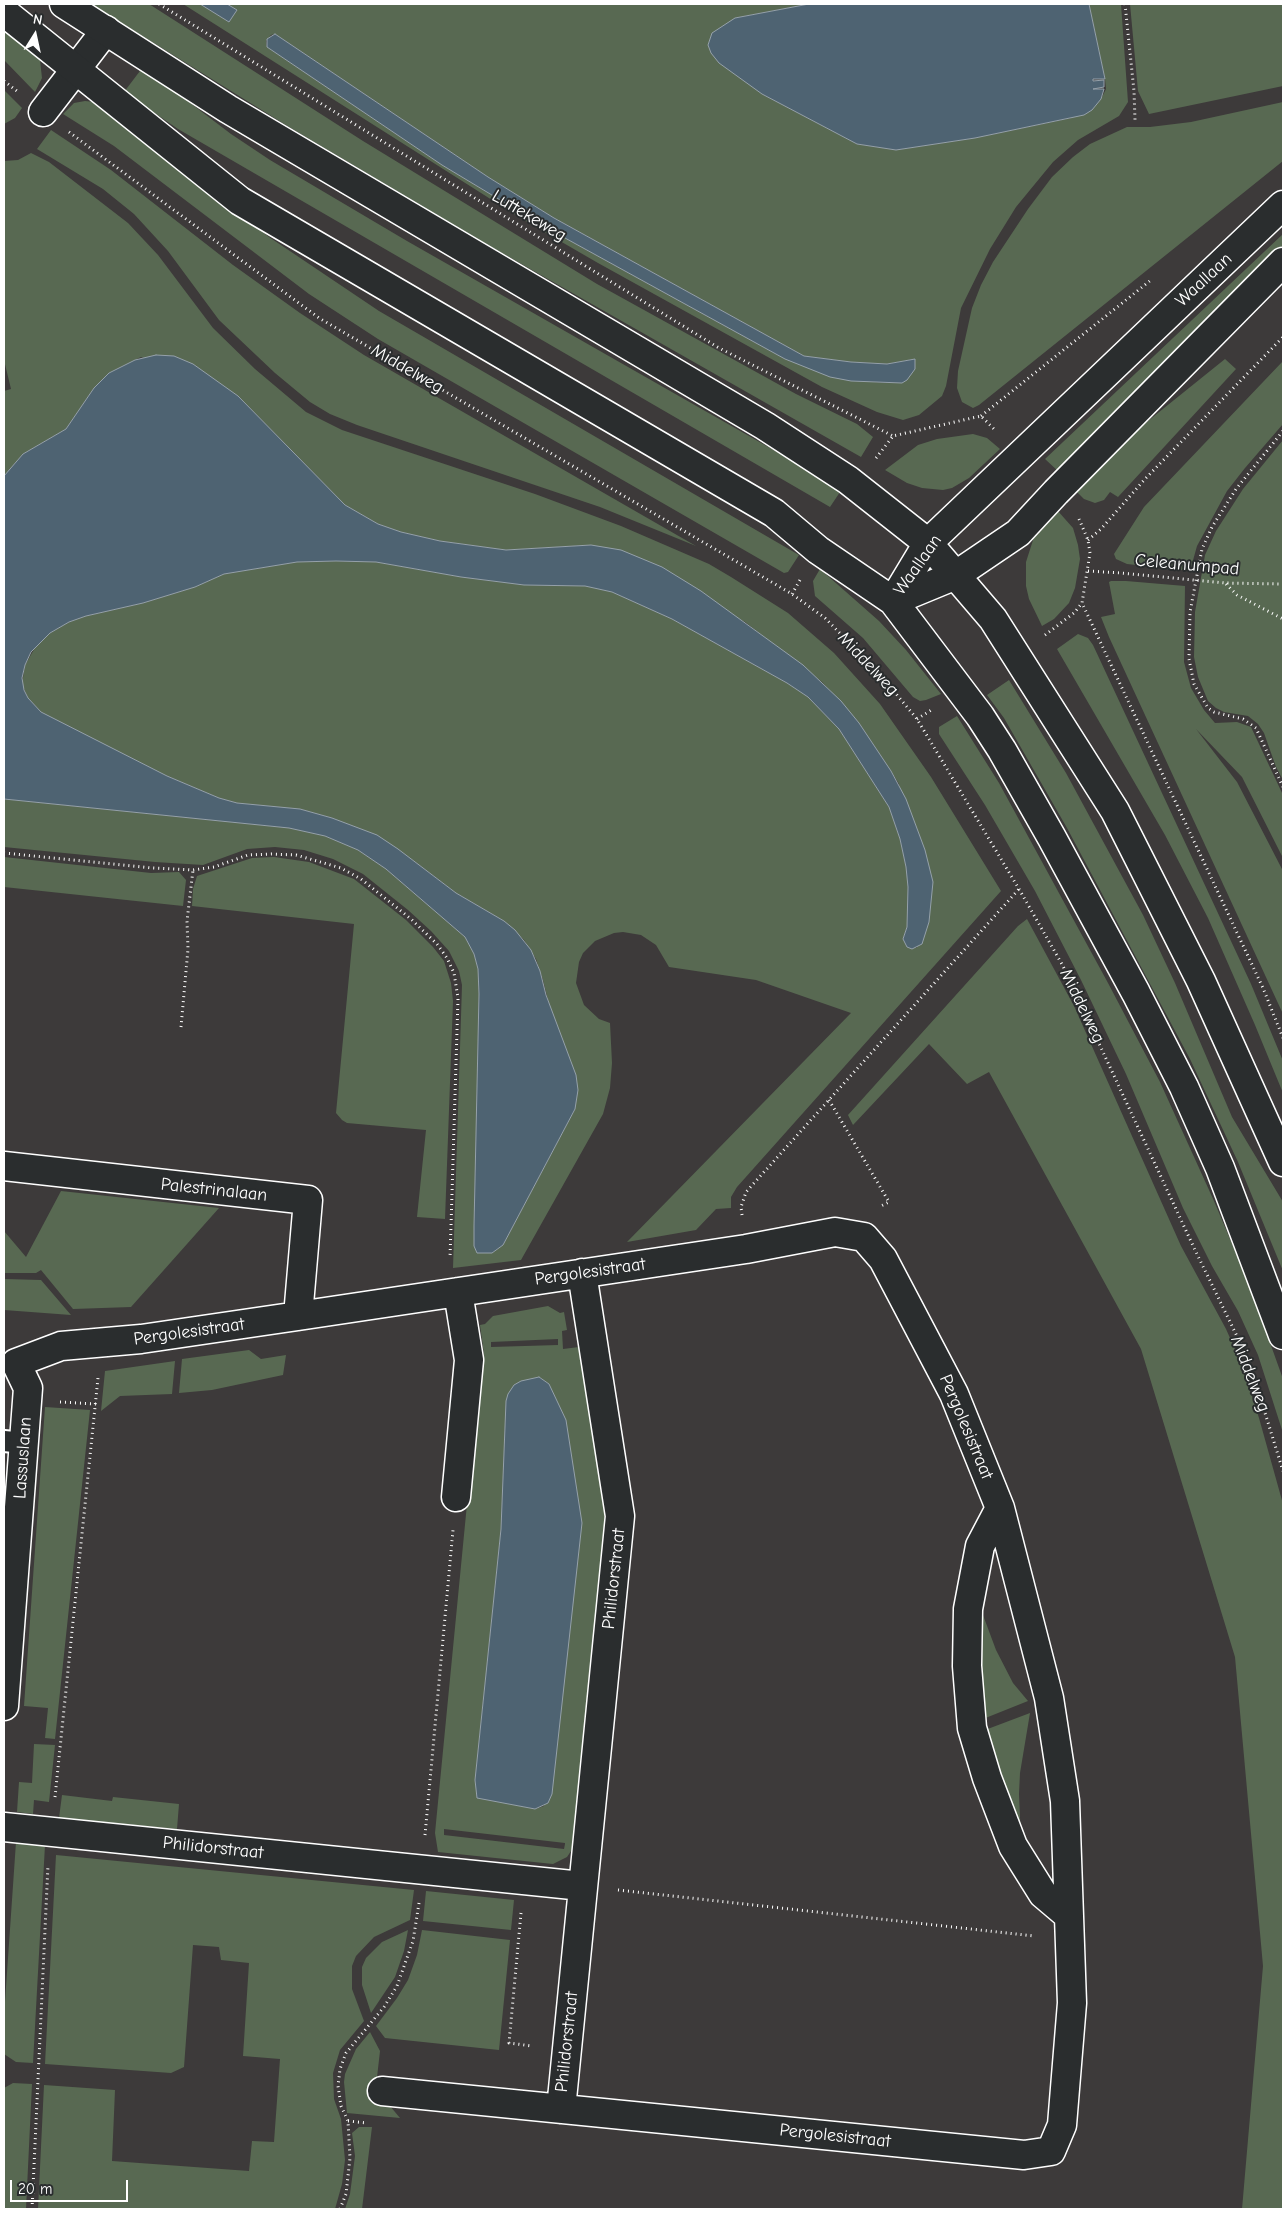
<!DOCTYPE html>
<html>
<head>
<meta charset="utf-8">
<style>
	body { margin:0 }
	#map { position:relative; width:1287px; height:2213px; overflow:hidden; background:#3d3a3a; font-family:"Comic Neue",sans-serif }
	canvas { display:block }
	.frame { position:absolute; inset:0; border:5px solid #fff; pointer-events:none }
	.north { position:absolute; left:10px; top:10px; width:50px; height:50px; -webkit-text-stroke:4px #2a2d2e; paint-order:stroke; rotate:10deg; font-size:14px; font-weight:700; line-height:20px; text-align:center; color:#fff }
	.north::after { content:''; display:block; margin:auto; width:18px; height:22px; background:#fff; clip-path:polygon(50% 0,100% 100%,50% 72%,0 100%) }
	.scale { position:absolute; left:10px; top:2180px; width:118px; height:22px; box-sizing:border-box; border:2px solid #fff; border-top:0; padding-left:6px; font-size:15px; line-height:18px; white-space:nowrap; color:#fff; -webkit-text-stroke:4px #2a2d2e; paint-order:stroke }
</style>
</head>
<body>
<div id="map">
<canvas width="1287" height="2213"></canvas>
<div class="frame"></div>
<div class="north">N</div>
<div class="scale">20 m</div>
</div>
<script>
const ctx = document.querySelector('canvas').getContext('2d');
ctx.lineJoin = 'round';
function fill(path, color) { ctx.fillStyle = color; ctx.fill(path, 'evenodd'); }
const shape = rows => new Path2D(rows.map(r => 'M' + r).join(''));
function trace(path, color, width, dash) { ctx.strokeStyle = color; ctx.lineWidth = width; ctx.lineCap = dash ? 'butt' : 'round'; ctx.setLineDash(dash || []); ctx.stroke(path); }
function write(font, color, halo, rows, align = 'center') {
  ctx.font = font + ' "Comic Neue",sans-serif'; ctx.lineWidth = 4; ctx.setLineDash([]); ctx.textBaseline = 'middle'; ctx.strokeStyle = halo; ctx.fillStyle = color; for (const [text, x, y, turn = 0] of rows) {
    ctx.save(); ctx.translate(x, y); ctx.rotate((+turn || 0) * Math.PI / 180); ctx.textAlign = isNaN(turn) ? turn : align; if (halo) ctx.strokeText(text, 0, 0); ctx.fillText(text, 0, 0); ctx.restore();
  }
}
const green = shape([
	[91,4,149,4,363,141,597,284,796,394,857,424,873,437,861,457,488,245,289,127],
	[183,4,200,4,229,22,237,10,227,4,809,4,735,18,762,94,857,144,896,150,975,138,1071,118,1101,99,1106,89,1105,79,1089,4,1121,4,1128,102,1119,116,1078,140,1053,162,1016,207,990,249,961,308,946,386,942,396,919,415,903,420,877,412,822,387,598,263,522,219],
	[275,34,488,177,554,218,804,356,851,362,887,364,914,359,902,383,872,382,785,359,545,227,442,165,267,47,266,41,271,35],
	[1130,4,1283,4,1283,86,1149,114,1138,91],
	[4,27,37,55,40,60,42,78,35,92,4,60],
	[143,67,231,134,270,160,407,241,842,489,830,507,178,129,124,92],
	[4,90,22,108,15,118,4,124],
	[85,101,95,102,105,107,269,237,379,311,799,555,788,572,784,573,378,339,309,294,114,146,63,114,74,103],
	[1283,102,1283,161,979,405,973,408,962,402,957,388,958,371,972,308,981,285,993,262,1028,209,1052,177,1073,157,1090,144,1127,127,1150,127,1191,122],
	[51,130,111,170,233,265,300,313,364,355,696,546,600,507,357,425,330,414,310,402,275,373,219,320,168,251,134,214,103,189,37,149],
	[31,153,49,162,128,223,158,255,213,328,255,369,306,412,342,430,535,494,621,526,709,564,731,577,788,613,834,653,880,704,931,777,1001,891,737,1187,731,1197,731,1208,716,1209,696,1230,627,1242,851,1013,756,980,669,967,656,945,641,935,623,932,614,933,595,941,583,953,579,962,576,983,584,1005,599,1019,610,1023,612,1063,610,1088,603,1114,521,1260,453,1268,462,985,459,971,449,951,431,931,408,910,363,874,333,859,304,850,275,847,247,849,203,865,155,862,4,847,4,799,289,828,325,836,358,850,386,869,465,937,474,954,478,969,479,994,474,1226,479,1253,492,1253,503,1245,575,1109,543,980,536,959,524,940,504,921,456,893,414,861,354,827,332,818,300,809,237,803,219,798,167,776,58,723,41,712,28,698,22,684,25,665,36,646,50,633,69,622,86,616,143,603,195,587,224,574,297,562,336,561,376,562,461,577,524,585,585,586,612,592,672,619,787,683,808,697,839,729,889,807,900,839,906,867,908,886,907,927,903,939,917,948,899,784,891,771,859,723,822,682,745,622,591,545,506,550,440,541,401,532,378,524,345,505,238,396,141,357,109,373,94,388,66,429,23,454,4,476,4,391,11,389,4,360,4,161,18,160],
	[1283,234,1283,250,1059,472,1045,459],
	[1225,359,1236,369,1118,497,1110,492,1104,500,1095,503,1084,499,1075,490,1143,425],
	[1283,361,1283,424,1245,468,1227,491,1197,546,1190,571,1127,564,1116,559,1114,554,1144,507],
	[973,434,987,438,1000,449,969,478,952,488,943,490,922,488,907,483,885,470,918,445,937,439],
	[1283,440,1283,780,1276,767,1264,733,1258,724,1248,716,1224,712,1216,708,1208,701,1198,677,1194,657,1195,612,1205,555,1216,531,1243,489],
	[1057,510,1073,528,1078,545,1080,559,1075,588,1069,603,1054,619,1042,626,1029,599,1026,586,1026,562,1034,537,1042,526],
	[820,569,879,621,906,650,941,694,926,700,920,701,913,697,863,638,815,596,813,581],
	[1111,581,1126,581,1185,586,1184,662,1191,688,1204,710,1215,723,1237,722,1251,727,1283,795,1283,858,1242,777,1196,729,1237,782,1283,871,1283,1014,1109,637,1101,617,1115,614,1109,582],
	[1078,634,1088,638,1093,645,1251,984,1283,1061,1283,1093,1255,1025,1208,918,1165,835,1057,649],
	[1009,680,1066,773,1143,915,1175,983,1232,1117,1283,1202,1283,1271,1238,1162,1190,1059,1067,828,1004,718,987,695],
	[957,716,999,783,1108,983,1160,1082,1214,1201,1249,1284,1283,1379,1283,1433,1258,1355,1238,1311,1212,1266,1183,1208,1126,1074,1081,980,1035,891,985,805,939,734,939,727],
	[4,857,151,873,179,872,186,880,183,906,4,887],
	[274,857,309,862,354,879,406,920,433,947,444,961,451,983,453,1001,445,1219,417,1217,426,1130,347,1123,342,1120,336,1113,354,924,192,906,193,889,197,876,252,858],
	[1027,919,1074,1006,1181,1246,1226,1329,1241,1363,1259,1418,1283,1504,1283,2209,1242,2209,1263,1966,1235,1657,1141,1349,989,1072,967,1084,929,1044,853,1125,848,1115,1018,926],
	[61,1191,219,1208,131,1307,73,1309,41,1270,36,1273,4,1273,4,1231,26,1257],
	[4,1279,41,1280,71,1315,4,1310],
	[548,1306,560,1313,564,1312,567,1330,562,1331,563,1349,579,1347,605,1517,573,1848,567,1857,553,1864,438,1852,435,1833,467,1504,469,1504,484,1354,480,1325,485,1324,493,1316],
	[558,1339,558,1345,491,1347,491,1342],
	[539,1377,549,1384,544,1806,535,1809,478,1798,475,1780,501,1529,506,1401],
	[444,1829,565,1843,565,1844,564,1849,444,1835],
	[249,1350,261,1359,286,1355,283,1375,212,1390,179,1393,182,1359],
	[175,1361,172,1394,120,1396,101,1411,105,1371],
	[45,1407,90,1410,55,1739,45,1738,48,1708,24,1706],
	[980,1607,996,1650,1013,1683,1028,1701,983,1719,978,1676],
	[1030,1713,1020,1773,1019,1794,1021,1840,985,1730],
	[34,1744,55,1745,49,1802,34,1800,33,1814,17,1812,19,1782,32,1783],
	[62,1795,112,1801,113,1797,179,1804,177,1829,59,1818],
	[16,1842,45,1845,33,2063,16,2062,4,2054,4,2016],
	[56,1855,414,1890,410,1920,374,1937,356,1956,352,1966,352,1989,364,2021,340,2050,333,2073,334,2099,341,2119,345,2160,342,2184,335,2209,38,2209,44,2085,115,2090,112,2161,249,2171,252,2141,274,2142,280,2059,243,2056,249,1963,221,1960,219,1947,193,1945,184,2067,171,2073,45,2064],
	[426,1891,514,1900,511,1930,423,1921],
	[408,1930,404,1951,395,1977,371,2013,362,1985,362,1967,366,1958,382,1942],
	[422,1930,510,1940,499,2050,385,2038,376,2026,397,1998,408,1980,417,1955],
	[370,2032,380,2051,374,2104,390,2106,400,2118,347,2113,344,2082,345,2074,356,2049],
	[13,2083,32,2084,26,2209,4,2209,4,2088],
	[359,2127,372,2127,362,2209,345,2209,350,2194,355,2156,352,2133]
]);
const water = shape([
	[200,4,227,4,237,10,229,22,200,4],
	[809,4,1089,4,1105,79,1093,79,1093,81,1104,80,1104,87,1093,89,1104,89,1101,99,1092,110,1084,115,975,138,896,150,857,144,762,94,719,63,711,53,708,45,712,33,735,18,809,4],
	[275,34,488,177,554,218,804,356,851,362,887,364,915,359,915,369,907,380,902,383,851,381,830,377,785,359,545,227,442,165,267,47,267,39,275,34],
	[156,355,174,356,193,364,238,396,345,505,378,524,401,532,440,541,506,550,591,545,621,550,662,567,701,591,803,665,841,701,859,723,891,771,906,799,925,850,933,882,929,922,922,944,912,949,907,947,903,939,907,927,908,887,906,867,900,839,889,807,839,729,808,697,787,683,672,619,612,592,585,586,524,585,461,577,376,562,336,561,297,562,224,574,195,587,143,603,86,616,69,622,50,633,31,652,25,665,22,678,24,690,28,698,41,712,167,776,219,798,237,803,300,809,332,818,377,835,398,849,456,893,504,921,515,930,531,950,540,971,546,995,576,1075,578,1090,575,1109,503,1245,492,1253,477,1253,474,1246,474,1226,479,994,478,969,474,954,465,937,386,869,358,850,325,836,289,828,4,799,4,476,23,454,66,429,94,388,109,373,135,360,156,355],
	[539,1377,549,1384,566,1420,582,1523,552,1794,548,1803,535,1809,477,1798,475,1780,501,1529,506,1401,508,1394,514,1385,521,1381,539,1377]
]);
const path = shape([
	[159,4,719,348,893,436],
	[1125,4,1134,91,1135,120],
	[4,81,17,91],
	[69,132,319,318,792,594,825,618,877,671,917,719,1019,889,1063,966,1195,1250,1249,1361,1283,1471],
	[981,416,1151,280],
	[1283,431,1236,489,1212,527,1202,549,1190,612,1189,659,1194,684,1208,708,1214,712,1243,719,1256,728,1283,787],
	[876,458,893,436,981,416,996,431],
	[1079,519,1088,540,1090,553,1082,603,1263,988,1283,1038],
	[1088,540,1101,529,1145,479,1283,337],
	[1088,571,1121,573,1225,583,1283,584],
	[1226,584,1237,595,1283,619],
	[792,594,800,580],
	[1045,635,1074,613,1082,603],
	[917,719,933,709],
	[4,853,152,868,193,870,214,867,248,855,271,854,296,855,341,868,361,879,411,919,437,944,447,958,454,973,458,998,450,1258],
	[181,1027,188,949,187,921,193,870],
	[829,1100,889,1202,879,1207],
	[742,1215,741,1207,746,1192,1019,889],
	[60,1402,96,1404],
	[55,1797,98,1378],
	[425,1835,453,1530],
	[618,1890,1034,1936],
	[521,1913,509,2043,532,2046],
	[348,2121,367,2123],
	[32,2209,48,1865],
	[340,2209,346,2194,350,2158,348,2121,341,2106,338,2086,340,2069,346,2053,384,2007,397,1986,413,1941,419,1903]
]);
const lane = shape([
	[4,1441,24,1443]
]);
const street = shape([
	[43,112,106,30],
	[4,1166,308,1200,298,1316],
	[16,1363,61,1346,141,1339,298,1316,746,1249,835,1232,864,1237,883,1259,954,1394,1000,1508,1049,1698,1065,1801,1072,2003,1062,2125,1051,2151,1024,2155,382,2091],
	[456,1497,469,1360,458,1292],
	[1000,1508,980,1546,968,1609,967,1666,972,1728,987,1778,1013,1846,1043,1894,1069,1916],
	[4,1706,28,1388,16,1363],
	[4,1827,582,1886],
	[561,2109,620,1516,582,1273]
]);
const secondary = shape([
	[64,4,228,109,765,426,848,480,928,543,993,619,1115,811,1201,981,1283,1162],
	[4,12,240,201,774,513,818,550,893,601,980,716,1002,750,1052,838,1136,993,1184,1087,1220,1168,1283,1335],
	[893,601,928,543,1283,205],
	[893,601,956,575,1018,533,1056,492,1283,262]
]);
const streetNames = [
	["Luttekeweg",529,216,31],
	["Waallaan",1204,280,-43],
	["Middelweg",407,369,30],
	["Waallaan",918,565,-55],
	["Celeanumpad",1187,565,5],
	["Middelweg",868,664,47],
	["Middelweg",1082,1006,64],
	["Palestrinalaan",214,1190,6],
	["Pergolesistraat",590,1272,-8],
	["Pergolesistraat",189,1332,-8],
	["Middelweg",1250,1374,69],
	["Pergolesistraat",966,1427,67],
	["Lassuslaan",23,1458,-86],
	["Philidorstraat",614,1579,-84],
	["Philidorstraat",213,1848,6],
	["Philidorstraat",567,2042,-84],
	["Pergolesistraat",835,2136,6]
];
fill(green, '#586952');
fill(water, '#4e6372');
trace(water, '#95a1aa', 1);
trace(lane, '#fff', 24);
trace(street, '#fff', 31);
trace(secondary, '#fff', 31);
trace(path, '#fff', 3, [1, 4]);
trace(lane, '#2a2d2e', 20);
trace(street, '#2a2d2e', 28);
trace(secondary, '#2a2d2e', 28);
write('18px', '#fff', '#2a2d2e', streetNames);
</script>
</body>
</html>
